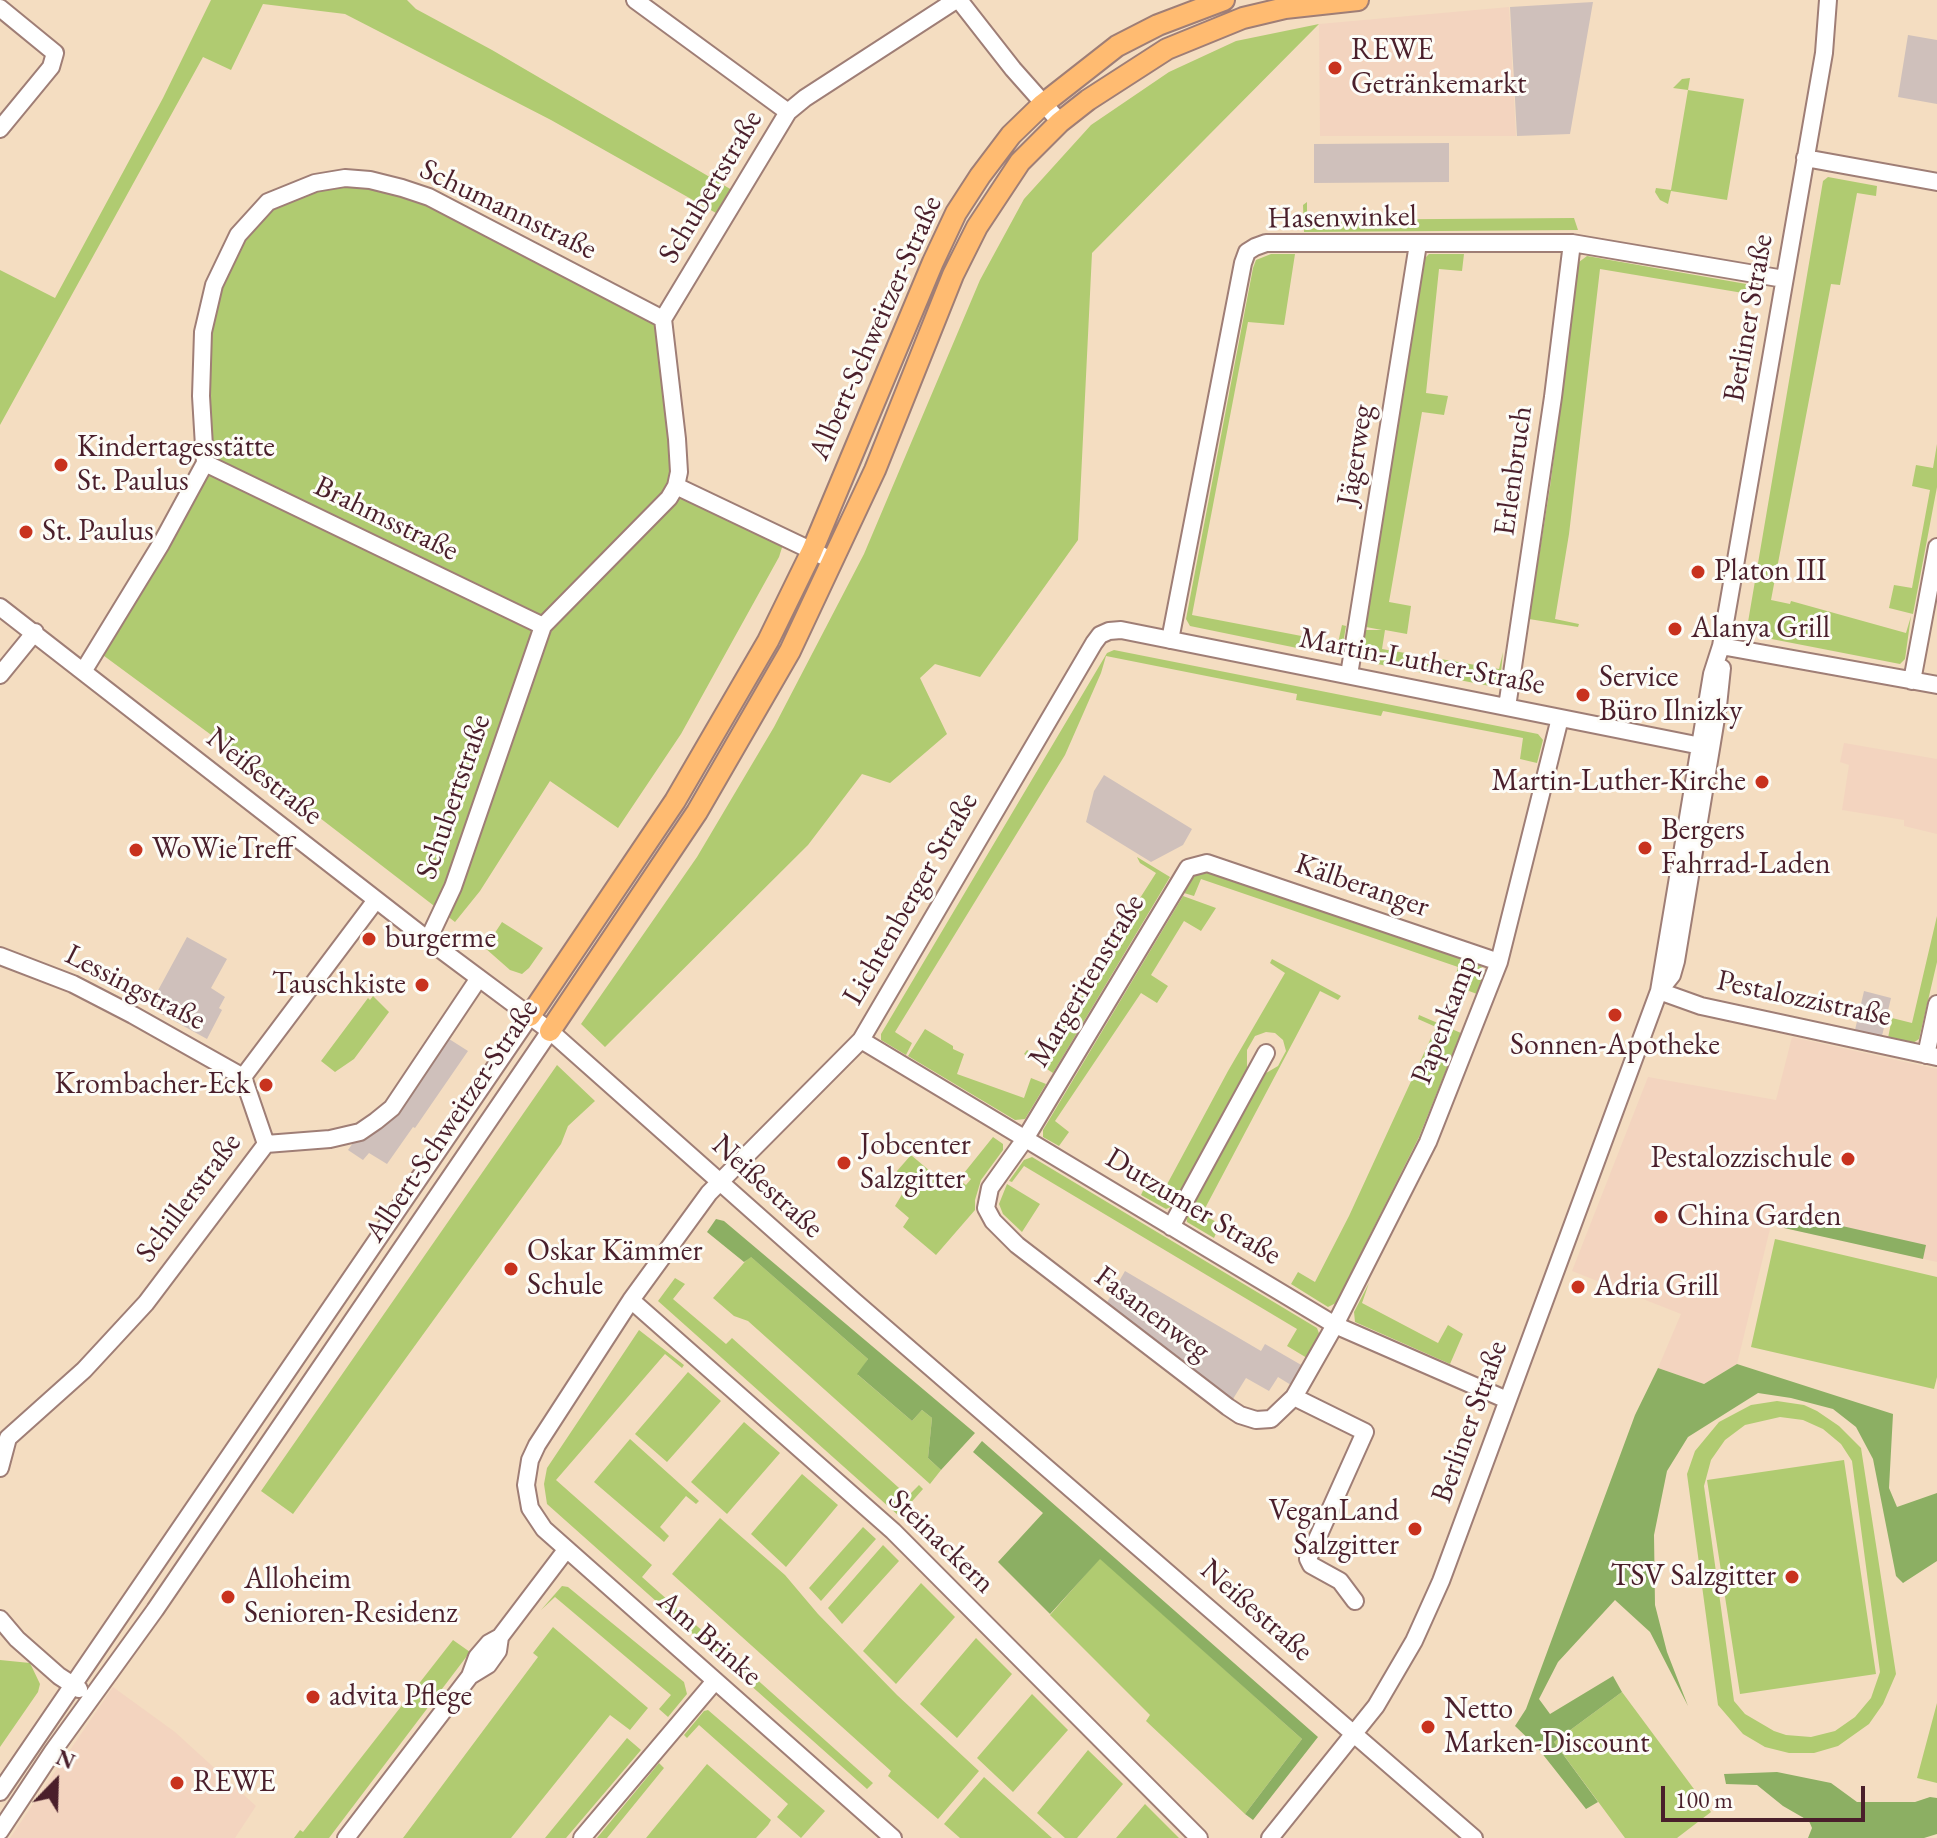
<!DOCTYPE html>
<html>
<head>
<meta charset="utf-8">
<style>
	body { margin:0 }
	#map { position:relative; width:1937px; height:1838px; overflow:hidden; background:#f4ddc1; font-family:"EB Garamond",serif }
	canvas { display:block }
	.north { position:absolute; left:16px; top:1742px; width:80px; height:80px; -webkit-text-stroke:6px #fdfcf7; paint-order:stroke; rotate:23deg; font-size:22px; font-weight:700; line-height:32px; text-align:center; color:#4a1f2b }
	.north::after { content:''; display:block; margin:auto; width:28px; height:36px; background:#4a1f2b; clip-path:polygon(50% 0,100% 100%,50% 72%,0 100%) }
	.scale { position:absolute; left:1661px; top:1786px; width:204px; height:36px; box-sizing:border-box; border:4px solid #4a1f2b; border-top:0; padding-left:10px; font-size:24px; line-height:28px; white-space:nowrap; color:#4a1f2b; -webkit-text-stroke:6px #fdfcf7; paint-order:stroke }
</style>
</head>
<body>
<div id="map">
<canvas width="1937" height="1838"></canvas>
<div class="north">N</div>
<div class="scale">100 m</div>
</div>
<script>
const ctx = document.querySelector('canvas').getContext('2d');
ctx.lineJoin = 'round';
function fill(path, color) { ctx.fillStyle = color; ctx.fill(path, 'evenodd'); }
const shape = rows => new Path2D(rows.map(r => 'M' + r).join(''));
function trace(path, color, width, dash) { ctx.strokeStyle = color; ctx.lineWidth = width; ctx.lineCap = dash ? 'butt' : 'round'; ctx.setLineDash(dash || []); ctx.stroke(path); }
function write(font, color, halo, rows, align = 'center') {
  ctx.font = font + ' "EB Garamond",serif'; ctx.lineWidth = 6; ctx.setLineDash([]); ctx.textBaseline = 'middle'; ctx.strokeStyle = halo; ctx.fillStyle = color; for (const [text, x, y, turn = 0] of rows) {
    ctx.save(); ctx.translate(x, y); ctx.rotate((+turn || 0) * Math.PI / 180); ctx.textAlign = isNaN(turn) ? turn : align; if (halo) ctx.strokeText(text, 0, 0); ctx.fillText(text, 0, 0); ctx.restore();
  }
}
const built = shape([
	[1509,7,1516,136,1320,136,1319,24],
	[1844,743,1937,759,1937,834,1904,826,1904,820,1842,810,1849,765,1840,762],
	[1792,1037,1937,1069,1937,1262,1771,1225,1737,1364,1704,1384,1658,1368,1681,1314,1572,1271,1648,1077,1776,1100],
	[113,1687,175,1732,256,1806,235,1838,10,1838]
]);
const industrial = shape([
	[1593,2,1570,134,1517,136,1510,7],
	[1908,35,1937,40,1937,104,1898,97],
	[1449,143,1449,182,1314,183,1314,144],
	[1104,775,1192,829,1183,845,1151,862,1086,822,1094,791],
	[187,937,227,959,211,988,225,997,219,1008,222,1010,207,1039,149,1007],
	[1864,991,1891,998,1882,1036,1855,1030],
	[446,1037,468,1051,415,1128,413,1127,387,1164,369,1153,363,1160,348,1150,357,1137,362,1141,380,1126],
	[1125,1271,1261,1351,1265,1344,1303,1366,1291,1385,1278,1377,1269,1391,1246,1378,1228,1407,1102,1311]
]);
const green = shape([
	[211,0,407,0,416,9,492,50,732,190,716,213,551,120,345,14,263,4,231,70,203,57,0,425,0,270,55,298,163,98],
	[1319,24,1092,253,1078,540,980,677,935,664,920,678,947,734,890,783,862,774,808,845,605,1047,581,1024,697,857,774,727,864,554,980,280,1024,199,1091,125,1169,72,1236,41],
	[1690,78,1688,90,1744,99,1727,200,1671,191,1668,204,1660,200,1655,192,1656,188,1671,190,1688,90,1673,88,1682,79],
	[1828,177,1877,186,1876,196,1857,193,1840,285,1831,284,1771,600,1790,604,1791,601,1906,633,1911,616,1905,659,1900,664,1751,635,1747,628,1823,181],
	[345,178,429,197,663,319,676,486,785,538,779,557,681,734,618,828,550,781,480,891,455,922,233,751,96,650,205,463,201,396,214,285,268,202],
	[1307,202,1307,220,1574,218,1578,230,1304,232,1303,205],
	[1271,254,1295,254,1284,325,1248,322,1192,615,1338,643,1342,625,1346,626,1342,650,1336,656,1190,626,1186,619,1253,268,1256,260],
	[1429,254,1464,254,1462,271,1439,269,1426,393,1448,396,1444,415,1422,412,1389,602,1411,606,1407,634,1385,630,1382,649,1499,669,1503,652,1500,682,1495,687,1367,662,1361,654,1365,630,1382,630,1366,627,1424,259],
	[1587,256,1752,285,1749,294,1600,269,1569,534,1555,619,1579,624,1578,627,1529,619,1550,487,1579,262],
	[1937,444,1937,487,1913,614,1889,608,1894,585,1912,588,1930,490,1912,486,1916,465,1933,468],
	[1114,650,1538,734,1543,740,1537,763,1520,759,1523,738,1383,711,1381,716,1296,700,1297,694,1106,656,1101,673,1065,755,895,1032,912,1043,906,1055,881,1040,881,1034,1107,653],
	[1137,857,1170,877,1053,1073,1024,1054,1027,1050,1043,1059,1091,981,1089,978,1156,873,1140,863],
	[1206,871,1479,964,1486,972,1477,994,1453,985,1458,967,1201,879,1194,896,1184,893,1195,875],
	[1183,896,1216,908,1201,931,1184,921,1151,975,1168,986,1157,1003,1141,993,1055,1121,1069,1132,1059,1146,1043,1137,1043,1130],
	[1937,916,1937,962,1919,1039,1913,1043,1888,1038,1892,1018,1912,1023],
	[502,922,543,948,529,968,522,974,510,970,485,948],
	[1272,959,1341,996,1338,1000,1320,991,1202,1214,1220,1224,1214,1238,1187,1222,1186,1216,1261,1076,1278,1066,1286,1051,1283,1040,1275,1033,1266,1032,1255,1036,1247,1050,1247,1068,1173,1206,1166,1209,1141,1195,1147,1182,1164,1190,1228,1071,1285,973,1270,963],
	[373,996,389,1012,354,1059,335,1072,321,1061,368,998,370,1000],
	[1419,1015,1461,1033,1419,1137,1336,1303,1328,1307,1291,1284,1298,1272,1315,1282,1349,1216,1436,1027,1418,1019],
	[925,1029,953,1046,953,1049,964,1054,957,1074,1024,1098,1031,1078,1046,1084,1025,1119,1015,1120,908,1056],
	[557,1065,595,1101,568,1126,561,1144,293,1514,261,1491],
	[993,1137,1003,1144,1003,1150,981,1180,975,1200,975,1210,936,1255,903,1227,909,1218,895,1206,904,1191,904,1182,897,1171,911,1155,951,1189,959,1180,966,1185,971,1179,964,1173],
	[1032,1157,1317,1328,1320,1336,1307,1358,1287,1346,1297,1329,1024,1166,1012,1182,1009,1181,1024,1160],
	[1007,1184,1040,1204,1022,1232,1003,1214,999,1204],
	[1775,1239,1937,1277,1937,1377,1934,1389,1751,1347],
	[750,1256,868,1359,858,1375,912,1421,922,1410,932,1418,928,1458,941,1470,930,1484,748,1321,734,1316,713,1298],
	[675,1278,685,1284,673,1299,726,1344,732,1338,908,1496,919,1485,923,1489,899,1516,658,1301],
	[1369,1283,1362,1303,1438,1343,1448,1325,1463,1334,1450,1364,1355,1322,1354,1312],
	[639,1330,684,1365,682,1368,665,1354,556,1480,652,1565,642,1577,873,1783,867,1789,547,1504,544,1484,547,1468],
	[688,1372,721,1401,667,1462,635,1434],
	[1777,1401,1804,1405,1817,1411,1839,1426,1861,1448,1896,1674,1883,1704,1869,1724,1838,1746,1814,1753,1789,1753,1765,1747,1743,1734,1718,1705,1687,1474,1695,1451,1719,1422,1751,1405],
	[1780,1417,1803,1420,1823,1429,1841,1444,1852,1461,1880,1672,1871,1698,1855,1717,1835,1731,1811,1737,1786,1735,1774,1731,1745,1714,1734,1701,1704,1486,1711,1460,1725,1440,1745,1425],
	[744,1422,780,1453,727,1514,691,1482],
	[630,1439,699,1501,696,1504,686,1496,660,1527,669,1536,664,1542,594,1482],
	[1844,1460,1876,1674,1740,1694,1707,1480],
	[802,1474,838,1505,786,1567,751,1534],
	[720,1518,785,1575,818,1614,897,1695,979,1771,938,1819,888,1776,891,1771,672,1574],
	[863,1527,876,1539,821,1601,809,1588],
	[883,1545,899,1561,842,1624,828,1608],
	[1100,1558,1302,1739,1245,1814,1146,1721,1150,1715,1050,1615],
	[921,1583,955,1617,896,1684,863,1651],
	[562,1586,568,1587,684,1682,687,1694,668,1717,659,1709,671,1695,555,1597,541,1610],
	[553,1627,648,1708,630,1730,610,1715,511,1838,403,1838,538,1657,533,1653],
	[976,1638,1012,1674,957,1738,920,1704],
	[453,1640,470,1652,329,1838,294,1838,300,1830,303,1832],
	[0,1660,30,1663,40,1684,38,1692,0,1747],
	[1622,1692,1711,1812,1677,1838,1625,1838,1554,1742],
	[1032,1694,1068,1730,1013,1792,977,1758],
	[1937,1703,1937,1783,1917,1778],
	[708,1710,825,1811,801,1838,777,1817,788,1804,699,1725,687,1738,684,1735,704,1711],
	[627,1738,641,1750,566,1838,545,1838],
	[1088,1750,1123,1784,1077,1838,1065,1838,1037,1813],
	[659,1763,664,1768,607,1838,597,1838],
	[707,1764,771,1820,768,1825,756,1838,646,1838],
	[984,1777,1052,1838,960,1838,944,1824],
	[1145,1804,1179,1838,1116,1838]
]);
const forest = shape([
	[1789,1214,1926,1245,1923,1259,1784,1228],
	[716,1219,724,1221,975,1433,941,1470,928,1458,932,1418,922,1410,912,1421,857,1374,868,1359,751,1257,744,1262,707,1232],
	[1737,1364,1893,1414,1889,1488,1897,1507,1937,1493,1937,1561,1903,1583,1896,1576,1873,1459,1856,1427,1833,1409,1791,1398,1758,1393,1688,1437,1667,1471,1654,1535,1655,1605,1667,1652,1688,1706,1650,1632,1615,1600,1558,1662,1539,1699,1550,1714,1613,1676,1622,1692,1554,1742,1598,1802,1586,1809,1537,1747,1515,1726,1526,1709,1635,1415,1658,1368,1704,1384],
	[982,1441,1318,1737,1253,1820,1245,1814,1302,1739,1100,1559,1050,1614,998,1562,1043,1513,973,1452],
	[1777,1772,1831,1783,1857,1802,1915,1802,1930,1797,1937,1798,1937,1834,1924,1838,1808,1838,1812,1828,1809,1821,1783,1806,1757,1785,1726,1784,1724,1774]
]);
const minor = shape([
	[635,0,788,112],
	[959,0,1013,69,1060,122],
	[0,8,55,53,51,67,0,129],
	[1805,158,1937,182],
	[205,463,543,626],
	[676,486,823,556],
	[0,607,428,940,550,1031,854,1301,1474,1838],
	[1170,640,1243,263,1247,252,1255,247,1266,243,1572,243,1784,279],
	[1721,646,1937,685],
	[84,670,161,544,205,463,201,396,203,332,214,285,238,235,268,202,315,183,345,178,370,180,402,188,429,197,663,319],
	[0,675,35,632],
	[1349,675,1418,244],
	[1912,681,1937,547],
	[1507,707,1553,397,1572,243],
	[428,940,453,887,543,626,669,498,676,486,679,472,677,439,663,319,788,112,805,98,956,0],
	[0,956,73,984,133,1015,243,1077],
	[1499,962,1207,863,1188,868,1025,1139,990,1188,986,1208,993,1221,1017,1245,1228,1407,1240,1415,1256,1420,1271,1419,1294,1397,1335,1325,1428,1142,1499,962,1560,718],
	[1664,985,1672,975,1676,961,1718,706,1722,668],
	[1659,991,1701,1006,1937,1057],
	[861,1040,1335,1325,1507,1400],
	[1926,1055,1937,1004],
	[266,1144,330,1139,360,1132,376,1121,392,1108,479,978],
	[1171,1227,1266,1053],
	[631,1300,893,1531,1199,1838],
	[1294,1397,1365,1432,1308,1559,1311,1565,1340,1581,1355,1601],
	[0,1468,8,1438,84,1370,146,1303,266,1144,243,1077,376,900],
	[0,1619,17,1639,59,1676,79,1689],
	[470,1676,488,1665,498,1651,500,1637],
	[0,1792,530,1016],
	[0,1831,53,1751,155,1610,550,1031],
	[346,1838,470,1676,477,1657,489,1643,500,1637,566,1550],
	[582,1838,715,1681],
	[893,1838,544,1529,530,1508,526,1485,530,1460,537,1445,631,1300,709,1193,861,1040,1094,643,1100,635,1109,631,1121,630,1711,748],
	[1270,1838,1376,1706,1414,1641,1441,1581,1659,991,1707,704,1712,674,1721,646,1824,53,1828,0]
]);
const major = shape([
	[530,1016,675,801,768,641,812,551,933,262,956,213,980,176,1011,135,1043,104,1117,46,1158,25,1224,0],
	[550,1031,697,812,790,651,875,470,953,275,977,227,1020,162,1060,122,1088,100,1167,49,1243,18,1285,8,1358,0]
]);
const markers = [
	[1335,68,8,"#c8321e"],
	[61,465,8,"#c8321e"],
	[26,532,8,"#c8321e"],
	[1698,572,8,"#c8321e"],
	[1675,629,8,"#c8321e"],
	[1583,695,8,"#c8321e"],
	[1762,782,8,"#c8321e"],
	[1645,848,8,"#c8321e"],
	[136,850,8,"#c8321e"],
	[369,939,8,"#c8321e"],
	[422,985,8,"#c8321e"],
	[1615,1015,8,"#c8321e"],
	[266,1085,8,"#c8321e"],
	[1848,1159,8,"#c8321e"],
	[844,1163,8,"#c8321e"],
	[1661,1217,8,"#c8321e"],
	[511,1269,8,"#c8321e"],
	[1578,1287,8,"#c8321e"],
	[1415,1529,8,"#c8321e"],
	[1792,1577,8,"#c8321e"],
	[228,1597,8,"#c8321e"],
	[313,1697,8,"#c8321e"],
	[1428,1727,8,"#c8321e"],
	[177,1783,8,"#c8321e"]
];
const poiNames = [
	["REWE",1351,51],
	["Getränkemarkt",1351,85],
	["Kindertagesstätte",77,448],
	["St. Paulus",77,482],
	["St. Paulus",42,532],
	["Platon III",1714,572],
	["Alanya Grill",1691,629],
	["Service",1599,678],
	["Büro Ilnizky",1599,712],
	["Martin-Luther-Kirche",1746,782,"right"],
	["Bergers",1661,831],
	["Fahrrad-Laden",1661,865],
	["WoWieTreff",152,850],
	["burgerme",385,939],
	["Tauschkiste",406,985,"right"],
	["Sonnen-Apotheke",1615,1046,"center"],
	["Krombacher-Eck",250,1085,"right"],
	["Jobcenter",860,1146],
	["Salzgitter",860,1180],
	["Pestalozzischule",1832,1159,"right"],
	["China Garden",1677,1217],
	["Oskar Kämmer",527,1252],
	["Schule",527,1286],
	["Adria Grill",1594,1287],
	["VeganLand",1399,1512,"right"],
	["Salzgitter",1399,1546,"right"],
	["TSV Salzgitter",1776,1577,"right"],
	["Alloheim",244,1580],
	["Senioren-Residenz",244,1614],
	["advita Pflege",329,1697],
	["Netto",1444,1710],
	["Marken-Discount",1444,1744],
	["REWE",193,1783]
];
const streetNames = [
	["Schubertstraße",711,187,-59],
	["Schumannstraße",508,210,26],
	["Hasenwinkel",1342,218,-1],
	["Berliner Straße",1749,318,-80],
	["Albert-Schweitzer-Straße",876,328,-66],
	["Jägerweg",1356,455,-81],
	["Erlenbruch",1514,471,-82],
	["Brahmsstraße",386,519,26],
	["Martin-Luther-Straße",1422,662,11],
	["Neißestraße",264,777,38],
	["Schubertstraße",454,797,-71],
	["Kälberanger",1362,886,19],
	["Lichtenberger Straße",911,899,-60],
	["Margeritenstraße",1087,981,-59],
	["Lessingstraße",135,988,27],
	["Pestalozzistraße",1804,999,12],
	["Papenkamp",1445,1020,-69],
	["Albert-Schweitzer-Straße",452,1121,-56],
	["Neißestraße",767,1187,42],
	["Schillerstraße",189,1198,-53],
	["Dutzumer Straße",1193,1207,31],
	["Fasanenweg",1152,1314,37],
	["Berliner Straße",1470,1422,-70],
	["Steinackern",941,1542,44],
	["Neißestraße",1256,1611,41],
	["Am Brinke",709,1639,41]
];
fill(built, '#f3d4bf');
fill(industrial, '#cfc0bb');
fill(green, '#b0cb71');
fill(forest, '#8caf63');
trace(minor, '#9f7e76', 20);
trace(major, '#9f7e76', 24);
trace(minor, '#fff', 16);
trace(major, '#ffbb71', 20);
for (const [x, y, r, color] of markers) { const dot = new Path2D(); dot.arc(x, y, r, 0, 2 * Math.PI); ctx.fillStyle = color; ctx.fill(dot); trace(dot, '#fdfcf7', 3); }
write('30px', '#4a1f2b', '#fdfcf7', poiNames, 'left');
write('30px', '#4a1f2b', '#fdfcf7', streetNames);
</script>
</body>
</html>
